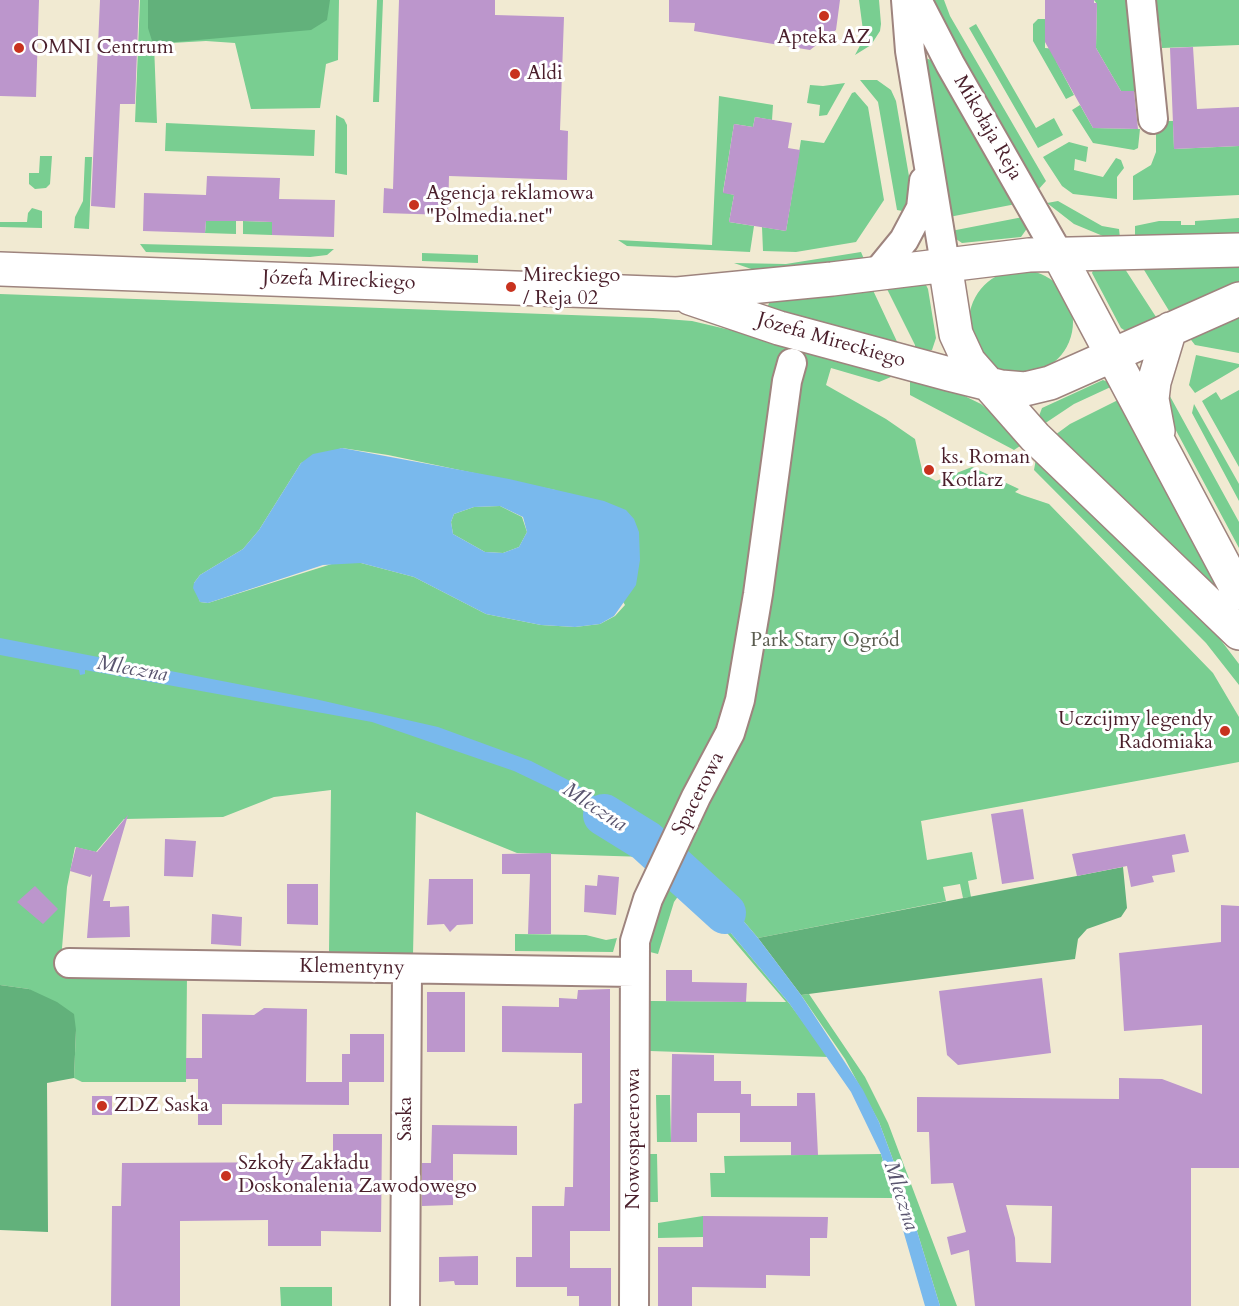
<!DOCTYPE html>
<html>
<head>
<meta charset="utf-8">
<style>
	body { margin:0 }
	canvas { display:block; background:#f1ead2 }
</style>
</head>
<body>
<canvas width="1239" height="1306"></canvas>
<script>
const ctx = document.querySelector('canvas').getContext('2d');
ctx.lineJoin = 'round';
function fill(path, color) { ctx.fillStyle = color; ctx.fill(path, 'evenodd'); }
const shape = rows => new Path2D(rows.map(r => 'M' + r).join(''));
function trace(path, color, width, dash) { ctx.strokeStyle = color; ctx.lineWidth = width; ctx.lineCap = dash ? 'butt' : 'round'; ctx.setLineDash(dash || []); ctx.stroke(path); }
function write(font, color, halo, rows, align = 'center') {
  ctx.font = font + ' Cardo,serif'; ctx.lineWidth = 6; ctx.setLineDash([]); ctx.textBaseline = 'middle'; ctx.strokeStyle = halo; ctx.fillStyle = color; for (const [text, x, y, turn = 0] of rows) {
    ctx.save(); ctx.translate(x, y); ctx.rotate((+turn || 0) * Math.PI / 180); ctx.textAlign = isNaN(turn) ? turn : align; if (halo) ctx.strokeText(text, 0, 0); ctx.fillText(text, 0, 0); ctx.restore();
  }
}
const green = shape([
	[140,0,339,0,338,60,326,64,320,108,251,109,235,43,206,41,154,44,157,123,135,122],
	[377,0,383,0,379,102,373,102],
	[859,0,879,0,881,24,880,31,871,45,855,55,864,38],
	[932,0,944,0,950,16,1046,181,1038,190,955,47],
	[1094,0,1128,0,1146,118,1138,118,1138,92,1121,91,1096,48,1097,4],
	[1156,0,1239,0,1239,45,1162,48],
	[1038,19,1048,19,1045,25,1045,48,1056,49,1056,61,1074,95,1066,99,1033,41,1033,24],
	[976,24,1036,128,1054,118,1063,135,1038,148,969,28],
	[925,58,931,60,1016,204,949,217],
	[860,80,877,80,891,90,896,101,910,182,908,212,897,210,878,102],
	[845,83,827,115,819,116,820,105,807,103,810,85,823,86],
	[855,92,868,107,884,200,856,242,796,252,763,251,762,227,786,231,801,140,824,143,852,93],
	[719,96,773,105,772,120,755,117,753,127,734,124,723,192,734,195,729,222,754,226,750,252,627,246,618,240,712,245],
	[1080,105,1093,128,1140,129,1138,148,1134,150,1093,143,1072,110],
	[336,115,344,119,347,125,347,175,335,173],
	[1166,121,1173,121,1174,149,1239,146,1239,195,1133,200,1133,176,1151,165,1156,152,1156,127],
	[166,123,315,130,314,156,165,151],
	[1069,142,1088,147,1086,162,1075,159,1074,170,1103,177,1116,158,1121,160,1124,168,1117,177,1117,199,1073,194,1062,186,1043,157],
	[40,156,52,156,50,184,46,188,35,189,29,184,29,173,39,173],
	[85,157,92,157,89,229,74,228,75,217,83,201],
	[1058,201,1102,226,1119,229,1120,238,1103,236,1074,224,1047,203],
	[32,208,42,211,42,228,0,227,0,222,27,222,28,213],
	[1023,217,1028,227,1021,237,962,243,953,237,951,231],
	[1239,218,1239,233,1135,238,1135,226,1159,221,1181,221,1181,225,1195,225,1195,221],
	[206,221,236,221,236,234,205,233],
	[243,221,272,222,272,235,243,234],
	[140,244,334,249,327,255,310,257,146,252],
	[861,252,864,259,757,271,734,263,786,264],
	[422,253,478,255,478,263,422,261],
	[1239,261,1239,285,1171,314,1141,265],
	[1123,266,1158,320,1127,332,1121,328,1092,273,1094,268],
	'969 322a52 52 0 1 1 104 0a52 52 0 1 1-104 0Z',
	[884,283,925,283,928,289,936,338,932,350,915,353,915,345],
	[871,286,900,348,767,309,770,300],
	[0,294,653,318,692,321,743,333,898,374,879,382,831,368,826,385,886,419,915,439,923,474,936,481,972,467,1019,489,1015,492,1022,495,1049,504,1213,673,1239,717,1239,762,921,821,927,860,972,852,977,879,968,881,971,897,963,898,960,884,943,887,946,901,758,938,724,898,689,865,646,857,517,853,416,812,413,955,329,952,331,790,274,797,223,817,124,819,96,852,75,847,67,887,62,948,67,958,187,974,186,1082,82,1082,74,1078,76,1030,29,989,0,985],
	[342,448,388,455,555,490,625,605,615,616,600,624,575,627,541,625,486,614,414,577,361,563,338,562,208,603,200,602,194,583,200,575,243,549,259,530,301,463],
	[1239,314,1239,353,1195,345,1188,336],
	[1196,355,1239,364,1239,367,1195,393,1189,385],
	[910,376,946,387,981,404,1026,442,1014,450,910,395],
	[1103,380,1115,385,1074,404,1044,424,1041,421,1039,416,1042,408],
	[1166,389,1239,522,1239,548,1172,423],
	[1239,390,1239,467,1202,401,1216,392,1221,400],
	[1122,398,1225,598,1055,435,1070,424],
	[1194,404,1239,484,1239,501,1192,413],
	[1037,453,1214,631,1239,664,1239,685,1206,643,1034,470],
	[500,506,522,517,527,532,519,547,503,553,485,552,453,534,451,522,454,514,474,507],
	[672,878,679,883,681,880,715,914,789,1003,829,1057,650,1051,650,1001,786,1002,716,920,684,888,674,902,658,954,646,951,660,902],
	[515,934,586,935,606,940,617,938,613,952,515,951],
	[809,994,865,1077,888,1123,957,1306,940,1306,905,1192,879,1122,845,1059,801,995],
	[656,1095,670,1095,671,1142,657,1142],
	[650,1154,657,1154,658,1202,650,1202],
	[881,1154,893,1198,711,1197,710,1173,725,1173,724,1156],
	[703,1216,703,1237,658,1238,658,1223],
	[280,1287,332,1287,332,1306,281,1306]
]);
const forest = shape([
	[148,0,330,0,327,20,311,30,153,44,148,28],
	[1123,867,1127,908,1121,917,1087,929,1078,939,1075,959,801,995,758,938],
	[0,985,29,989,57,1002,74,1014,76,1030,74,1078,47,1083,48,1232,0,1230]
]);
const water = shape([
	[342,448,509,479,604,501,626,510,634,519,639,532,640,560,636,585,614,616,600,624,575,627,541,625,486,614,414,577,361,563,323,565,208,603,200,602,193,588,194,583,200,575,243,549,259,530,301,463,313,454],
	[500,506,523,517,527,532,519,547,503,553,485,552,453,534,451,522,454,514,474,507],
	[0,638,315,699,438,727,531,761,572,782,657,835,648,852,605,821,558,792,514,771,372,722,85,670,85,674,80,675,79,670,0,655],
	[689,865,724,898,758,938,801,995,863,1090,879,1122,905,1192,940,1306,925,1306,881,1154,851,1092,789,1003,715,914,681,880]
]);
const river = shape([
	[604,815,646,841,725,913]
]);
const building = shape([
	[0,0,39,0,36,97,0,96],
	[100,0,139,0,135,104,120,104,115,208,91,206],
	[399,0,495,0,495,15,564,17,560,130,568,131,567,180,449,176,448,215,383,213,384,188,393,189],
	[669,0,840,0,836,30,810,50,694,31,695,23,669,22],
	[1045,0,1094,0,1094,3,1097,3,1096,48,1121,91,1134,91,1138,129,1093,128,1045,42],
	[1193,47,1197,109,1239,107,1239,146,1174,149,1170,48],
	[755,117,792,123,788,148,800,150,786,231,729,222,734,195,723,193,734,124,753,127],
	[207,176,280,178,279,199,335,200,334,237,272,235,272,222,243,221,206,221,205,233,143,231,144,193,206,195],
	[1023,809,1034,879,1002,884,991,814],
	[128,815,103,901,110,901,110,907,129,906,130,937,87,938,92,874,90,877,70,871,76,847,97,852],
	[1185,834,1189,852,1172,855,1175,872,1152,876,1154,882,1131,887,1127,866,1077,876,1072,854],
	[165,839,196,841,193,877,164,876],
	[551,853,551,934,528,934,530,874,502,874,502,854],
	[598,875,619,877,616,915,584,912,585,885,597,886],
	[429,879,473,879,473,924,457,925,450,932,444,924,427,925],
	[287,884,318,884,318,925,287,924],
	[35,886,58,909,43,924,17,902],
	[1221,905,1239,906,1239,1168,1191,1168,1191,1306,975,1306,969,1250,951,1255,947,1237,966,1232,953,1183,931,1184,929,1132,917,1132,917,1097,1119,1099,1119,1078,1162,1079,1202,1094,1202,1025,1124,1031,1119,953,1221,942],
	[1006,1205,1052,1206,1051,1263,1016,1262,1015,1238],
	[212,914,242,917,241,946,211,944],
	[666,970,692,970,692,982,747,983,746,1002,666,1001],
	[1042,978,1051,1053,958,1065,947,1055,939,991],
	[610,989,610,1231,570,1231,570,1268,611,1268,611,1306,579,1306,579,1296,567,1296,567,1287,516,1287,516,1257,532,1257,532,1206,564,1206,565,1187,573,1187,574,1104,582,1103,582,1053,502,1052,502,1006,559,1007,559,998,577,999,578,990],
	[427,992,465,992,465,1052,427,1052],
	[264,1008,307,1009,306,1082,349,1082,349,1105,222,1104,222,1125,198,1125,198,1079,186,1079,186,1058,202,1058,202,1014,254,1015],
	[350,1034,384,1034,384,1082,342,1082,342,1054,350,1054],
	[672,1054,714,1055,714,1081,741,1081,741,1094,751,1094,751,1106,797,1106,797,1093,815,1093,818,1155,791,1155,791,1142,740,1142,740,1113,697,1113,697,1142,671,1142],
	[92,1096,112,1096,112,1115,92,1115],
	[432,1125,517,1126,517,1155,453,1154,453,1205,422,1206,422,1163,431,1163],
	[333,1134,382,1134,381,1232,321,1231,321,1246,268,1246,268,1220,180,1221,180,1306,111,1306,112,1206,121,1206,122,1163,333,1162],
	[703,1216,828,1217,827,1238,810,1238,810,1276,766,1275,766,1288,692,1287,692,1306,658,1306,658,1247,703,1247],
	[478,1256,478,1285,455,1285,454,1281,439,1282,439,1257]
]);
const minor = shape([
	[906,0,910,51,945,264],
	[917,0,950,64,1059,255],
	[1141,0,1153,119],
	[877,273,904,240,921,208,924,181],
	[69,963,634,972],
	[405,1306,407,969],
	[634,1306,635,941,648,899,696,797,730,733,740,700,758,594,787,381,792,363]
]);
const major = shape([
	[1059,255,1239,593],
	[945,264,956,334,969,362,1035,437,1239,633],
	[0,269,677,294,832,279,1029,255,1239,250],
	[690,298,779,328,949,374,1001,387,1025,389,1050,383,1239,299],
	[1158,431,1152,399,1154,382,1170,329]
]);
const markers = [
	[824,16,6,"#c8321e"],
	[19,48,6,"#c8321e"],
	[515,74,6,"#c8321e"],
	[414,205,6,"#c8321e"],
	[511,287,6,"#c8321e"],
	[929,470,6,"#c8321e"],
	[1225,731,6,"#c8321e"],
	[102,1106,6,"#c8321e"],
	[226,1176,6,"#c8321e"]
];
const poiNames = [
	["Apteka AZ",824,38,"center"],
	["OMNI Centrum",31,48],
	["Aldi",527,74],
	["Agencja reklamowa",426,194],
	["\"Polmedia.net\"",426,217],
	["Mireckiego",523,276],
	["/ Reja 02",523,299],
	["ks. Roman",941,458],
	["Kotlarz",941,481],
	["Uczcijmy legendy",1213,720,"right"],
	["Radomiaka",1213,743,"right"],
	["ZDZ Saska",114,1106],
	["Szkoły Zakładu",238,1164],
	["Doskonalenia Zawodowego",238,1187]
];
const streetNames = [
	["Mikołaja Reja",987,128,60],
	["Józefa Mireckiego",339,281,2],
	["Józefa Mireckiego",831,341,16],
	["Spacerowa",699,794,-63],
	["Klementyny",352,968,1],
	["Saska",406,1119,-90],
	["Nowospacerowa",634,1139,-90]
];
const parkNames = [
	["Park Stary Ogród",825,641]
];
const waterNames = [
	["Mleczna",132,670,10],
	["Mleczna",594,808,33],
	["Mleczna",900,1196,72]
];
fill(green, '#79ce91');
fill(forest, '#62b17b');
fill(water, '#79b9ed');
trace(river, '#79b9ed', 42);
fill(building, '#bc96cc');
trace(minor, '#9e847e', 32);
trace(major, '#9e847e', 36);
trace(minor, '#fff', 28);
trace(major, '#fff', 33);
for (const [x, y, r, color] of markers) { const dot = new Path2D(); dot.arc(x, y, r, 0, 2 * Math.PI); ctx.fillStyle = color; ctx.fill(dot); trace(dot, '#fff', 2); }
write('20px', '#4a1f2b', '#fff', poiNames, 'left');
write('20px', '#4a1f2b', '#fff', streetNames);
write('20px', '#5a5c4f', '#fff', parkNames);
write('italic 21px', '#5a556f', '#fff', waterNames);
</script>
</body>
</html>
